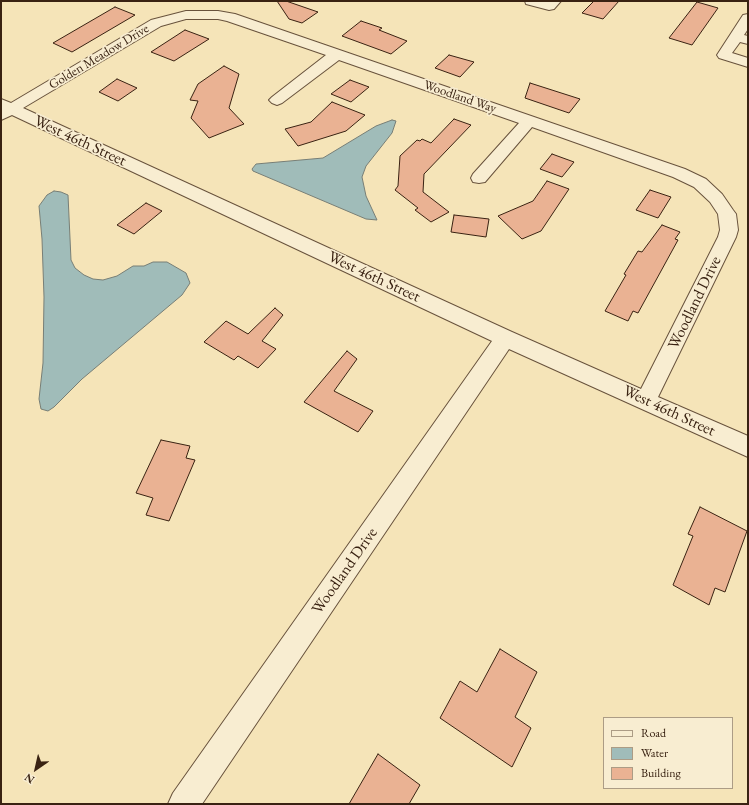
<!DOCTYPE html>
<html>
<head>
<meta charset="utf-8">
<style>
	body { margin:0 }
	#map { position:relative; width:749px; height:805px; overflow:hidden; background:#f5e4b8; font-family:"EB Garamond",serif }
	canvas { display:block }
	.frame { position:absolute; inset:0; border:2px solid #392212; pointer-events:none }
	.legend { position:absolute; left:603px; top:717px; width:130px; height:72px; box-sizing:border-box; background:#f8edd1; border:1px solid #ac9c85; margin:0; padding:5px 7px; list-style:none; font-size:12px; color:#392212 }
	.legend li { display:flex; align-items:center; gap:8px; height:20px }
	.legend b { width:20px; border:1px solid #ac9c85 }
	.north { position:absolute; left:16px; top:749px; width:40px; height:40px; -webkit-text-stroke:3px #f8edd1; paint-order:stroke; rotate:214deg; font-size:11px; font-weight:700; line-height:16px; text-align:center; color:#392212 }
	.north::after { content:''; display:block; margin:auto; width:14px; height:18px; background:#392212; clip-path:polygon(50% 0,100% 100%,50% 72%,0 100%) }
</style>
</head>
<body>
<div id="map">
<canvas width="749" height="805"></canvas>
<div class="frame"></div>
<ul class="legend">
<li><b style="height:5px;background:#f8edd1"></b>Road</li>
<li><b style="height:11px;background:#a0bcb9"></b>Water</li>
<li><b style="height:11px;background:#eab293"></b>Building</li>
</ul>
<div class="north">N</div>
</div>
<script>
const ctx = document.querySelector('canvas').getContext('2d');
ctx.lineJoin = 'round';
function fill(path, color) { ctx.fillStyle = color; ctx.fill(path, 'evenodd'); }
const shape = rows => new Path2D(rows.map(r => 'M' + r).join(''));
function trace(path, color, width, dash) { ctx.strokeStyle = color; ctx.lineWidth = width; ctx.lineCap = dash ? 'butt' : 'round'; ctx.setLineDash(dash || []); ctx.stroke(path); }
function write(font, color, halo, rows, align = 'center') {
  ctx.font = font + ' "EB Garamond",serif'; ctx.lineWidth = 3.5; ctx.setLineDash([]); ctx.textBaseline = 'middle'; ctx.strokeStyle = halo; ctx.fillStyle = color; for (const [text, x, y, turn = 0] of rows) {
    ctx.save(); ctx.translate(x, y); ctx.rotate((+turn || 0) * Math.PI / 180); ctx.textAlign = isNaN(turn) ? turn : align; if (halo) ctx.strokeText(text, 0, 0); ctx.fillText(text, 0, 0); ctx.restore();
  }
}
const water = shape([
	[392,120,396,121,392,133,366,166,362,177,366,196,377,220,366,219,253,171,252,169,256,164,323,158,376,126,392,120],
	[54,191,61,192,68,195,71,260,75,268,84,275,93,279,103,280,117,276,133,266,144,266,153,262,167,262,186,273,190,283,182,295,82,379,54,407,48,411,41,409,39,399,43,363,44,297,42,239,39,206,47,195,54,191]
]);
const building = shape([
	[277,1,286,1,318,12,302,23,289,19,277,1],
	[594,1,619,1,603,19,582,13,594,1],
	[697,2,718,8,692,45,669,38,697,2],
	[115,7,135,15,72,52,53,43,115,7],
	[361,21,382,28,379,30,407,41,391,54,342,36,361,21],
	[185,30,209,39,174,61,151,52,185,30],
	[449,55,474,62,460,77,435,68,449,55],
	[224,66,239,74,229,108,244,124,209,138,191,118,198,101,190,100,198,84,224,66],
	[117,79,137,88,118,101,99,92,117,79],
	[350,80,369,87,351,102,331,94,350,80],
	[530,83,580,99,569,113,525,98,530,83],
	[332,102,365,115,346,131,298,146,285,129,311,122,332,102],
	[454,119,471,125,424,174,423,192,449,212,431,222,415,210,418,208,395,190,398,186,400,156,417,140,420,141,422,139,431,143,454,119],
	[552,154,574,162,562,177,540,169,552,154],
	[547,181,569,189,541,231,522,239,498,216,533,201,547,181],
	[650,190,671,197,658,218,636,210,650,190],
	[146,203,162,211,134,234,117,225,146,203],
	[454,215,489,219,486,237,451,232,454,215],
	[662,225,680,232,675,239,678,240,638,313,633,311,628,321,605,311,626,275,624,274,638,251,642,252,662,225],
	[275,308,283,315,262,341,276,349,258,368,238,356,234,360,204,342,226,321,248,334,275,308],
	[347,351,357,359,334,391,373,411,358,432,304,402,347,351],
	[161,440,190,446,186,458,195,460,169,521,146,515,153,498,136,493,161,440],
	[700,507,747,531,725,592,715,588,709,605,673,585,693,536,688,534,700,507],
	[500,649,537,672,515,717,531,728,512,767,440,718,460,681,477,692,500,649],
	[378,754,420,785,409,804,349,804,378,754]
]);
const minor = shape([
	[525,1,561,1,554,9,549,10,526,4,525,1],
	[186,11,218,11,235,14,685,169,706,179,722,194,733,210,736,214,738,230,736,237,658,397,748,436,748,457,509,349,202,804,168,804,173,793,492,341,12,115,1,120,1,99,11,103,151,20,186,11],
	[186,19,218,19,227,21,326,55,272,97,269,100,272,103,277,105,282,103,339,60,519,123,473,174,471,178,473,182,479,183,485,182,532,127,673,177,694,187,710,202,718,214,720,230,718,237,641,389,512,332,23,108,161,26,186,19],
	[748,14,748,29,744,35,748,36,748,44,740,42,732,53,748,58,748,67,719,58,717,55,743,15,748,14]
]);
const farStreetnames = [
	["Golden Meadow Drive",99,57,-31],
	["Woodland Way",460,97,19]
];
const streetNames = [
	["West 46th Street",80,141,25],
	["West 46th Street",374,277,25],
	["Woodland Drive",695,303,-64],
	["West 46th Street",669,411,25],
	["Woodland Drive",345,571,-55]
];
fill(water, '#a0bcb9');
trace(water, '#777e76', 1);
fill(building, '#eab293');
trace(building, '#392212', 1);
trace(minor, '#68523c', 2);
fill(minor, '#f8edd1');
write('13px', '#392212', '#f8edd1', farStreetnames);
write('16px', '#392212', '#f8edd1', streetNames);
</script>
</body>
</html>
